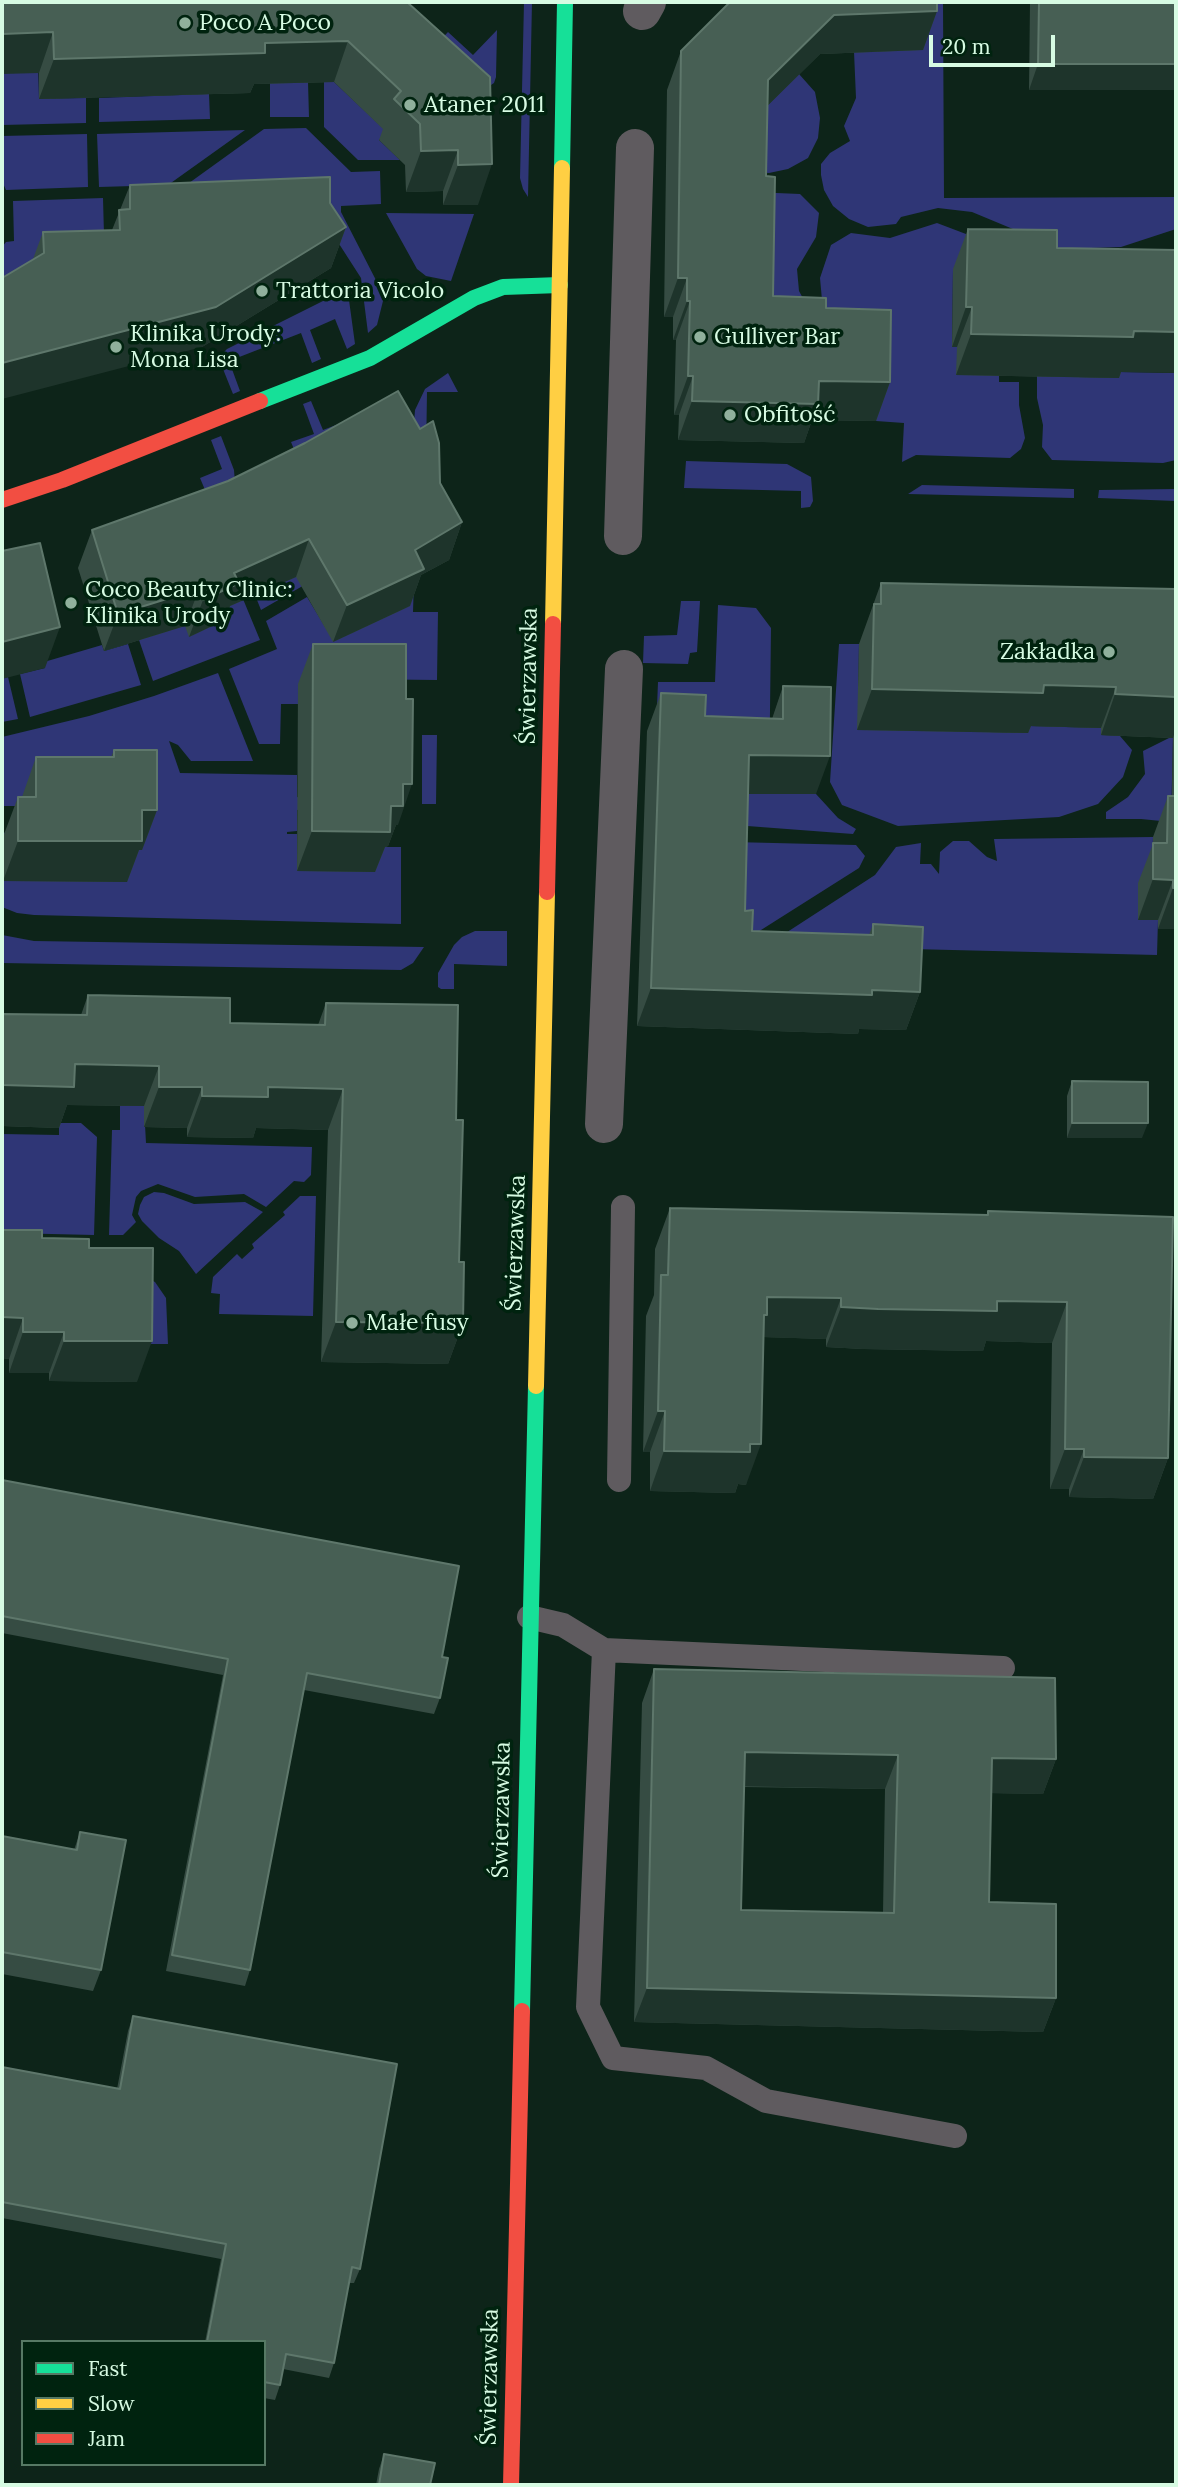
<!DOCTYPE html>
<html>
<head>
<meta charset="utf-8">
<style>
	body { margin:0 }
	#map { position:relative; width:1178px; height:2487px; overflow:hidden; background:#0d2419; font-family:Lora,serif }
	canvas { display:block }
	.frame { position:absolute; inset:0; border:4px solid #d7fbe3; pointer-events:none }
	.legend { position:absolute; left:21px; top:2340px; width:245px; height:126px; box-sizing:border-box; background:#00230f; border:2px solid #567964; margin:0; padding:9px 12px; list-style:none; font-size:21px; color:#d7fbe3 }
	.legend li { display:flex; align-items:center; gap:14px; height:35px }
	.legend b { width:35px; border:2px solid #567964 }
	.scale { position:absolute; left:929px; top:35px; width:126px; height:32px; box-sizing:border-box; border:4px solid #d7fbe3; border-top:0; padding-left:9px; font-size:21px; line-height:24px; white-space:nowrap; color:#d7fbe3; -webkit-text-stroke:5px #00230f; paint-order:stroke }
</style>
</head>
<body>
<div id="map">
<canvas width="1178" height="2487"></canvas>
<div class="frame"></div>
<ul class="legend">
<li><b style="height:9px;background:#16e098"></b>Fast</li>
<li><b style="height:9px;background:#ffcf43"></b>Slow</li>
<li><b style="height:9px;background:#f24e42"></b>Jam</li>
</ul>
<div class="scale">20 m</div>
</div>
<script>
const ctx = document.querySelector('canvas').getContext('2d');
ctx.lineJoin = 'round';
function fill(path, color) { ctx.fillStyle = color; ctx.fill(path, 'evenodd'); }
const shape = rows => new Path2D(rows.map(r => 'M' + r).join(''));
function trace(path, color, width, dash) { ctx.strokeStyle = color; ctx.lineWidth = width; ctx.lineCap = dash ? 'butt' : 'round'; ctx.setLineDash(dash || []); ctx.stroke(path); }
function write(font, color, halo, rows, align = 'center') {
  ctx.font = font + ' Lora,serif'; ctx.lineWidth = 7; ctx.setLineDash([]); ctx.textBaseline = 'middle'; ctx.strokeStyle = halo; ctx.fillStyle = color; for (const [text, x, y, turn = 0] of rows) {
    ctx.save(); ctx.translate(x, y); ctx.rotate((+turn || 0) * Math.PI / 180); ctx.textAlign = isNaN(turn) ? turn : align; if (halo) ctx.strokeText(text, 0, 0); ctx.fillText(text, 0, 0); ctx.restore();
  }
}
const green = shape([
	[524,2,532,2,528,197,523,189,520,178],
	[921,2,943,2,944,198,1176,197,1176,229,1121,247,1061,249,972,212,938,208,901,217,896,224,868,227,849,219,833,206,824,190,821,175,821,164,830,153,850,141,844,126,856,98,854,52],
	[37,28,39,99,86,98,86,123,2,125,2,29],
	[497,30,496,77,494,83,488,87,431,50,448,32,473,55],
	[799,74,815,92,820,118,818,138,808,158,788,169,769,173,753,172,754,119],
	[308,82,309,117,270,117,270,83],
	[324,82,334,82,387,132,379,140,400,160,358,160,324,127],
	[209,94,210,119,99,122,99,98],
	[306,128,351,172,380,171,381,204,341,206,341,212,380,288,383,301,377,325,368,333,361,278,334,236,171,196,264,129],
	[245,130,168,185,99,187,97,134],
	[87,134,88,187,6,190,2,181,2,136],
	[753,192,800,194,819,213,816,237,797,269,799,291,811,313,726,318],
	[103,198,105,271,2,310,2,247,6,242,14,241,13,201],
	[386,213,474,214,451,281,426,276,417,269],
	[937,223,1045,264,953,270,952,347,957,347,999,375,999,382,1019,382,1019,405,1025,438,1021,449,1010,458,916,455,902,462,904,423,876,421,877,349,823,311,820,278,831,245,851,233,890,238],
	[337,294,349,300,355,344,347,349,335,319,310,330,321,359,312,363,301,333,229,361,240,391,233,394,221,364,221,355,227,349],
	[1119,372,1176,373,1176,460,1163,463,1052,460,1042,447,1043,425,1037,398,1037,376,1118,378],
	[448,373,458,392,427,392,426,458,414,423,415,410,425,389],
	[311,401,323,430,349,420,296,454,291,442,314,434,303,404],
	[221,436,234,470,235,483,208,497,200,478,222,469,211,440],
	[686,461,787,464,811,477,813,501,810,507,801,508,801,491,684,488],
	[922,485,1074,489,1074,498,908,494],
	[1176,489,1176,501,1098,498,1099,490],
	[339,565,261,610,255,595,276,579],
	[414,580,413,612,438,612,437,680,348,679,299,684,298,704,281,704,280,744,259,744,229,669,277,649,266,621,307,597,327,630],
	[243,599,260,640,153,681,139,640,215,605,223,623,226,622,220,609],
	[681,601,700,601,697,652,690,653,688,664,643,663,644,636,677,635],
	[718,605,756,608,771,628,769,794,816,794,838,818,856,829,853,834,734,825,656,732,658,682,715,682],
	[128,644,141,685,30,717,20,674,45,668,44,662,102,645,104,651],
	[839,644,859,644,858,703,950,731,1028,733,1029,726,1101,728,1101,735,1120,736,1132,750,1123,777,1098,804,1059,817,898,826,842,805,830,782],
	[218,673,253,761,191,761,178,745,169,741,180,773,297,775,297,797,306,798,306,809,297,810,297,831,287,832,287,834,297,834,297,871,376,847,401,847,401,924,34,915,17,913,2,907,2,837,21,806,2,806,2,737,89,716,154,696],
	[8,677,18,719,2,722,2,678],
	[422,735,437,735,436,804,422,804],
	[1173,736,1171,822,1141,819,1106,819,1106,812,1128,797,1145,774,1143,751],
	[1153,837,1152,884,1139,920,1158,920,1157,955,911,949,758,951,875,875,896,847,921,843,920,864,931,864,939,874,940,852,953,841,969,841,987,857,997,861,994,839],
	[733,842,856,845,865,856,859,868,731,949],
	[475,931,507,931,507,966,454,964,454,989,441,989,438,987,438,973,454,945,462,937],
	[2,935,34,941,424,947,413,963,401,970,2,963],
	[120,1106,144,1106,146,1143,312,1147,311,1175,304,1182,294,1181,266,1207,244,1194,195,1197,158,1184,141,1191,136,1197,132,1215,136,1222,123,1235,109,1235,112,1130,120,1130],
	[59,1123,81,1123,97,1137,94,1235,8,1233,2,1227,2,1134,59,1135],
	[154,1192,164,1193,194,1204,245,1202,263,1212,196,1274,179,1251,159,1238,142,1221,138,1214,140,1205,144,1197],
	[300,1196,316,1196,313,1316,219,1314,220,1294,211,1293,213,1277,237,1254,242,1259,254,1248,252,1244,285,1215,283,1212],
	[132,1270,155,1282,166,1298,168,1344,138,1344,138,1289]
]);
const lane = shape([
	[619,1480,623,1207],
	[529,1617,563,1625,604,1650,588,2007,613,2058,706,2068,766,2101,955,2136],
	[604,1650,1003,1668]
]);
const street = shape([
	[642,11,647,2],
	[623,536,635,148],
	[604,1124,624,669]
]);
const fast = shape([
	[562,168,565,2],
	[260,401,370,358,474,298,503,287,560,285],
	[522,2011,536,1386]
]);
const slow = shape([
	[553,624,562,168],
	[536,1386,547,892]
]);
const jam = shape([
	[2,500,62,480,260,401],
	[547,892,553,624],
	[511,2485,522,2011]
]);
const wall = shape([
	[2,2,407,2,478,205,443,205,443,191,406,192,405,165,379,140,383,129,334,82,254,84,250,93,39,99,39,73],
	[1030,2,1176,2,1176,90,1029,90],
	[937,11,923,50,820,54,768,105,766,176,773,296,826,308,890,382,876,421,812,420,804,443,678,440,679,415,674,415,676,340,673,340,673,317,664,317,667,90,681,51],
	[130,185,330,203,346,227,331,268,202,347,33,259,43,232,112,230],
	[968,229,1057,248,1121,372,1119,378,956,375,957,347,952,347,953,269],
	[440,483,462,522,449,560,421,575,410,606,333,642,296,577,230,606,225,620,189,637,185,626,104,651,78,568,92,530],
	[881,583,1176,589,1176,929,1158,929,1158,920,1138,920,1138,883,1153,844,1153,837,1168,796,1172,796,1173,738,1101,735,1101,728,1031,726,1028,733,857,730,859,644],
	[313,644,398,825,396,825,388,846,385,847,375,872,297,871,298,684],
	[783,686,816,794,748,794,745,911,752,931,869,935,873,924,920,992,906,1030,859,1029,858,1034,637,1026,647,731,661,693,705,716,772,719],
	[114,750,157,810,142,850,139,850,127,882,3,881,3,837,18,797,22,797,36,757,111,757],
	[88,995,230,1023,318,1025,326,1003,456,1120,459,1262,463,1323,448,1364,321,1362,328,1130,256,1128,253,1138,187,1137,187,1128,144,1127,144,1106,67,1105,59,1128,2,1126,2,1014,81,1015],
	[1072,1081,1142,1138,1067,1138,1067,1096],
	[670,1208,987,1215,988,1211,1173,1217,1168,1458,1153,1499,1069,1497,1069,1489,1050,1489,1052,1343,986,1341,983,1351,863,1349,826,1347,826,1339,764,1337,746,1485,738,1484,735,1493,650,1491,650,1452,643,1452,646,1316,654,1295,655,1249],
	[2,1225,3,1230,89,1248,137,1382,49,1381,49,1373,9,1373,9,1359,2,1358],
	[2,1480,442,1657,440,1698,434,1714,304,1690,250,1970,245,1986,166,1971,223,1675,2,1633],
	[654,1669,1056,1759,1043,1794,991,1793,989,1902,1056,1998,1043,2032,634,2022,642,1703],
	[744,1787,885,1789,883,1913,741,1910],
	[80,1832,101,1970,93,1991,2,1974,2,1836,74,1850],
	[133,2016,360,2269,354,2283,349,2283,334,2363,329,2378,283,2369,280,2385,275,2400,264,2398,264,2342,205,2342,221,2259,2,2218,2,2067,117,2089,128,2031],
	[384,2454,430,2485,376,2485,379,2469]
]);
const shadedWall = shape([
	[937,11,923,50,820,54,754,119,768,80,834,15],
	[53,32,39,73,2,74,2,34],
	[348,41,334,82,254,84,250,93,39,99,54,59,265,43],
	[1038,64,1176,64,1176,90,1029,90],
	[458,150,443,191,406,192,421,151],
	[492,164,478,205,443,205,458,165],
	[346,227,331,268,202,347,2,399,2,363],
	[678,278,687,278,673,317,664,317],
	[687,301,690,301,676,340,673,340],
	[966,307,972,307,957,347,952,347],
	[1134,331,1176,332,1176,373,1121,372,1119,378,956,375,971,334],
	[688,376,693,376,679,415,674,415],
	[819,381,890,382,876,421,812,420,804,443,678,440,692,401],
	[462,522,449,560,421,575,410,606,333,642,347,605,415,550],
	[309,539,296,577,230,606,225,620,189,637,203,600,234,573],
	[199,589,185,626,104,651,118,614],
	[60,627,45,668,2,679,2,642],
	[1044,685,1116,687,1101,728,1031,726,1028,733,857,730,872,689],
	[1115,694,1176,697,1176,728,1173,738,1101,735],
	[749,755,830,756,816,794,735,794],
	[403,784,412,784,398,825,396,825,388,846,385,847,375,872,297,871,312,831,391,806],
	[142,810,157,810,142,850,139,850,127,882,3,881,18,841],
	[1153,879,1173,880,1158,920,1138,920],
	[1173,888,1176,888,1176,929,1158,929],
	[651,988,872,990,920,992,906,1030,859,1029,858,1034,637,1026],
	[75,1064,159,1066,144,1106,67,1105,59,1128,2,1126,2,1085],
	[159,1087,202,1087,187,1128,144,1127],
	[268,1087,343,1089,328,1130,256,1128,253,1138,187,1137,202,1096],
	[1072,1123,1148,1123,1142,1138,1067,1138],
	[767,1297,841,1298,826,1339,759,1337],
	[997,1301,1067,1302,1052,1343,986,1341,983,1351,863,1349,826,1347,841,1307],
	[2,1317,23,1318,9,1359,2,1358],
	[336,1322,463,1323,448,1364,321,1362],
	[23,1332,64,1332,49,1373,9,1373],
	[64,1341,152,1341,137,1382,49,1381],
	[658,1411,665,1411,650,1452,643,1452],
	[750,1444,761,1444,746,1485,738,1484,735,1493,650,1491,664,1451],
	[1065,1449,1084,1449,1069,1489,1050,1489],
	[1084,1457,1168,1458,1153,1499,1069,1497],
	[745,1752,898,1755,885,1789,733,1786],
	[992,1758,1056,1759,1043,1794,980,1793],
	[647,1988,1056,1998,1043,2032,634,2022]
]);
const building = shape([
	[2,2,407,2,490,77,492,164,458,165,458,150,421,151,420,124,394,99,401,91,348,41,265,43,265,53,54,59,53,32,2,34,2,2],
	[730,2,937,2,937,11,834,15,768,80,766,176,775,177,773,296,826,298,826,308,891,310,890,382,819,381,818,404,692,401,693,376,688,376,690,301,687,301,687,278,678,278,681,51,730,2],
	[1039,2,1176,2,1176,64,1038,64,1039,2],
	[330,177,330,203,346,227,216,307,2,363,2,278,44,253,43,232,120,230,119,210,130,209,130,185,330,177],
	[968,229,1057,230,1057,248,1176,250,1176,332,1134,331,1133,337,971,334,972,307,966,307,968,229],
	[398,391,420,429,433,421,439,443,440,483,462,522,415,550,424,569,347,605,309,539,234,573,239,583,203,600,199,589,118,614,92,530,228,481,305,443,398,391],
	[40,543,60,627,2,642,2,551,40,543],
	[881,583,1176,589,1176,697,1115,694,1116,687,1044,685,1043,693,872,689,874,604,881,604,881,583],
	[313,644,406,644,406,699,413,699,412,784,403,784,403,806,391,806,390,832,312,831,313,644],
	[783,686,831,687,830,756,749,755,745,911,753,910,752,931,873,935,873,924,923,927,920,992,872,990,872,995,651,988,661,693,706,695,705,716,783,719,783,686],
	[114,750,157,750,157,810,142,810,142,841,18,841,18,797,36,797,36,757,114,757,114,750],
	[1168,796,1176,796,1176,888,1173,888,1173,880,1153,879,1153,843,1167,843,1168,796],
	[88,995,230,998,230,1023,325,1025,326,1003,458,1005,456,1120,463,1120,459,1262,464,1262,463,1323,336,1322,343,1089,268,1087,268,1097,202,1096,202,1087,159,1087,159,1066,75,1064,74,1087,2,1085,2,1014,87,1015,88,995],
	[1072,1081,1148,1082,1148,1123,1072,1123,1072,1081],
	[670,1208,988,1215,988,1211,1173,1217,1168,1458,1084,1457,1084,1449,1065,1449,1067,1302,997,1301,997,1311,878,1309,841,1307,841,1298,767,1297,767,1315,764,1315,761,1444,750,1444,750,1452,664,1451,665,1411,658,1411,661,1275,668,1275,670,1208],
	[2,1225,3,1225,3,1230,42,1230,42,1238,89,1239,89,1248,153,1248,152,1341,64,1341,64,1332,23,1332,23,1318,2,1317,2,1225],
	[2,1480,459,1566,442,1657,448,1658,440,1698,307,1673,250,1970,172,1955,228,1659,2,1616,2,1480],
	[654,1669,1055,1678,1056,1759,992,1758,989,1902,1056,1904,1056,1998,647,1988,654,1669],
	[745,1752,898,1755,894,1913,741,1910,745,1752],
	[80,1832,126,1840,101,1970,2,1952,2,1836,77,1850,80,1832],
	[133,2016,397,2064,360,2269,352,2267,334,2363,286,2354,280,2385,264,2382,264,2342,207,2342,226,2244,2,2202,2,2067,120,2089,133,2016],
	[384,2454,435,2463,430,2485,379,2485,384,2454]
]);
const markers = [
	[185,23,7,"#90b09c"],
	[410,105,7,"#90b09c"],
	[262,291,7,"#90b09c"],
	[700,337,7,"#90b09c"],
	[116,347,7,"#90b09c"],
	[730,415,7,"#90b09c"],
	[71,603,7,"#90b09c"],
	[1109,652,7,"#90b09c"],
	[352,1323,7,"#90b09c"]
];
const poiNames = [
	["Poco A Poco",199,23],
	["Ataner 2011",424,105],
	["Trattoria Vicolo",276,291],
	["Klinika Urody:",130,334],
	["Mona Lisa",130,360],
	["Gulliver Bar",714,337],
	["Obfitość",744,415],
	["Coco Beauty Clinic:",85,590],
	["Klinika Urody",85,616],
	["Zakładka",1095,652,"right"],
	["Małe fusy",366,1323]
];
const streetNames = [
	["Świerzawska",529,676,-89],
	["Świerzawska",516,1243,-88],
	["Świerzawska",502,1810,-89],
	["Świerzawska",490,2377,-89]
];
fill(green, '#2f3676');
trace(lane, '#5f5b5f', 24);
trace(street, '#5f5b5f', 38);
trace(fast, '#16e098', 16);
trace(slow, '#ffcf43', 16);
trace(jam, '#f24e42', 16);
fill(wall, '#364c43');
fill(shadedWall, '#1e342b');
fill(building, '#475f54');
trace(building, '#5e776b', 2);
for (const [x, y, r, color] of markers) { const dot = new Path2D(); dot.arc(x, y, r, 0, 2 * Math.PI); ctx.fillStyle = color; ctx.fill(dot); trace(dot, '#00230f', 2.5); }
write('23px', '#d7fbe3', '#00230f', poiNames, 'left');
write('23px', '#d7fbe3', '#00230f', streetNames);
</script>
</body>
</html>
